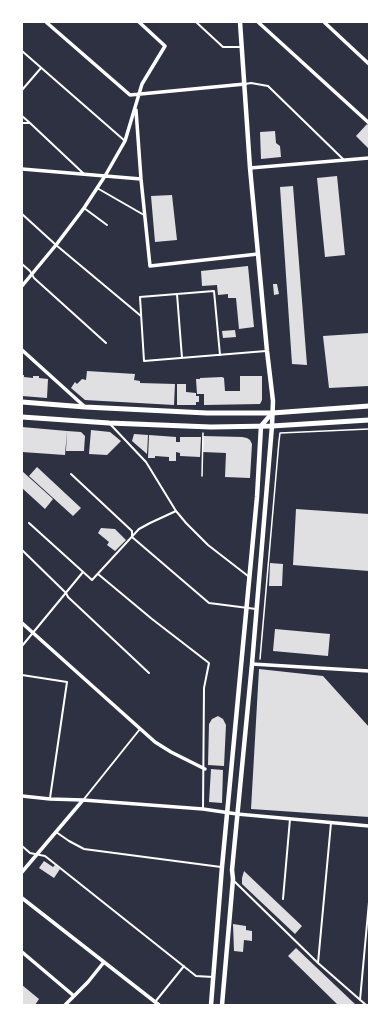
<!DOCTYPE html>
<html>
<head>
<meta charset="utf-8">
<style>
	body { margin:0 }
	#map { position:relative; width:391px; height:1027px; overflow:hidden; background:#2d3142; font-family:Georgia,serif }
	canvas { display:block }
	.frame { position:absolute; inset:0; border:23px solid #fff; pointer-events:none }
</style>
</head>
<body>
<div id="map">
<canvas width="391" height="1027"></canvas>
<div class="frame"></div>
</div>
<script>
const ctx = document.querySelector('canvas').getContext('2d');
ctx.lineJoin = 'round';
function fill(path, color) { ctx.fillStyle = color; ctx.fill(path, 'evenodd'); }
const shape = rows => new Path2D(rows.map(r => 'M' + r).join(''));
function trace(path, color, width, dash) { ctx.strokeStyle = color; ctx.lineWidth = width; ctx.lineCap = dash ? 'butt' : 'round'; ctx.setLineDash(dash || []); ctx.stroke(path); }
const building = shape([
	[367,124,369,126,369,149,356,136],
	[275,131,276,143,280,146,281,157,261,159,260,132],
	[337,176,345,255,325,257,317,178],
	[293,186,307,365,292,364,280,187],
	[172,195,177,240,155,242,151,196],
	[248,266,254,327,239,329,236,298,228,298,228,294,218,295,217,285,202,286,201,271],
	[273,284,277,284,279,294,274,295],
	[235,330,236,337,223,338,222,331],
	[369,333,369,386,329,388,323,336],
	[87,371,135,374,134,380,140,381,140,383,175,384,174,405,85,400,71,388,75,382,77,384,82,379,86,380],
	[22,375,24,375,24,377,33,378,33,376,39,376,39,378,48,379,47,398,22,396],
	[240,376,262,376,262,400,260,404,204,405,204,394,197,394,196,379,200,379,200,378,222,377,224,378,225,391,240,391],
	[177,384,186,384,186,392,196,393,196,396,199,396,199,402,196,402,196,405,177,405],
	[22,427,67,431,65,455,22,452],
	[91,430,110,432,121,441,107,455,89,454],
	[67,431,81,432,85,436,84,451,66,451],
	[134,434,148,435,147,454,132,441],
	[149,435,176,437,176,442,180,442,180,437,201,437,200,457,180,456,180,453,176,452,176,461,169,461,169,457,155,456,155,458,148,458],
	[203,436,242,437,247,438,250,440,252,444,250,478,225,477,226,453,203,452],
	[37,467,81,508,73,516,29,476],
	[22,471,53,499,45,509,22,488],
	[296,509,369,514,369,571,293,565],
	[101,528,115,529,126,540,115,551,107,545,109,542,98,533],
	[270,563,283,564,282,586,269,586],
	[275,629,330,634,328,656,273,651],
	[259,669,323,676,369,727,369,817,251,809],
	[218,716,223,719,226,725,224,766,208,765,209,724,212,719],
	[211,769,223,770,222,803,209,802],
	[44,861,53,867,55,865,60,869,54,878,39,868],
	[244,871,302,926,295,934,242,884,242,878],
	[233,924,246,926,246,930,252,931,252,941,244,940,243,952,234,951],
	[296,948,356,1005,338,1005,288,956],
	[22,985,39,999,35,1005,22,1005]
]);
const path = shape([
	[202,476,203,433],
	[260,659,279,441,280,433,369,429]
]);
const service = shape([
	[196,22,223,47,241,47],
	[22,51,125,141],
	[245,84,251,83,268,86,343,159],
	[22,90,41,68],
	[22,116,30,123],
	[22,123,30,123,83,173],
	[97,188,144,215],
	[84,208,107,225],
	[22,214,56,245,141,316],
	[22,264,30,271,34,278,106,343],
	[177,294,182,358],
	[220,355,214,291,140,297,144,361,266,351],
	[110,424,146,462,176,511,186,523,208,545,248,576],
	[71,474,132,531,132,537,209,603,256,609],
	[29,523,92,580,139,529,150,523,176,511],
	[22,550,66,593,68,597,149,673],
	[98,574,152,619,209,663,204,688,203,809],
	[22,646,83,572],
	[22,675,67,682,50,798],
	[84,799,140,729],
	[56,832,69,841,84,849,221,867],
	[22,846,30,853,45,856,196,976,213,977],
	[234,881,318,963,366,1005],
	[283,899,290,819],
	[318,963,331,823],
	[360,1000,369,902],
	[155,1002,184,966]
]);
const minor = shape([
	[46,22,130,95,245,84],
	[258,22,369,123],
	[324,22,369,64],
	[136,110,141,179,150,266,258,254],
	[250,168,369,158],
	[22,169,141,179],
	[22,286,56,245,84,208,105,176,125,141,142,84,165,46,139,22],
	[22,350,85,407],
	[22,623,155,742,171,752,205,769],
	[252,664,369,671],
	[22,796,50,799,83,800,203,809,237,814,369,826],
	[22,872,83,800],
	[22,898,159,1005],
	[22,952,74,996],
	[65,1005,88,982,104,962]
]);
const tertiary = shape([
	[211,1005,222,867,257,497,261,426,272,413],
	[222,1005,233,879,232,870,252,664,272,426,273,401,267,351,250,168,240,22]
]);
const secondary = shape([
	[22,402,85,407,207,413,272,413,369,406],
	[22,417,109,423,211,427,272,426,369,420]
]);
fill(building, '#e0e0e3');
trace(path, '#fff', 1.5);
trace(service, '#fff', 2);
trace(minor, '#fff', 3.5);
trace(tertiary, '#fff', 4.5);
trace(secondary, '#fff', 5);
</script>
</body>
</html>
